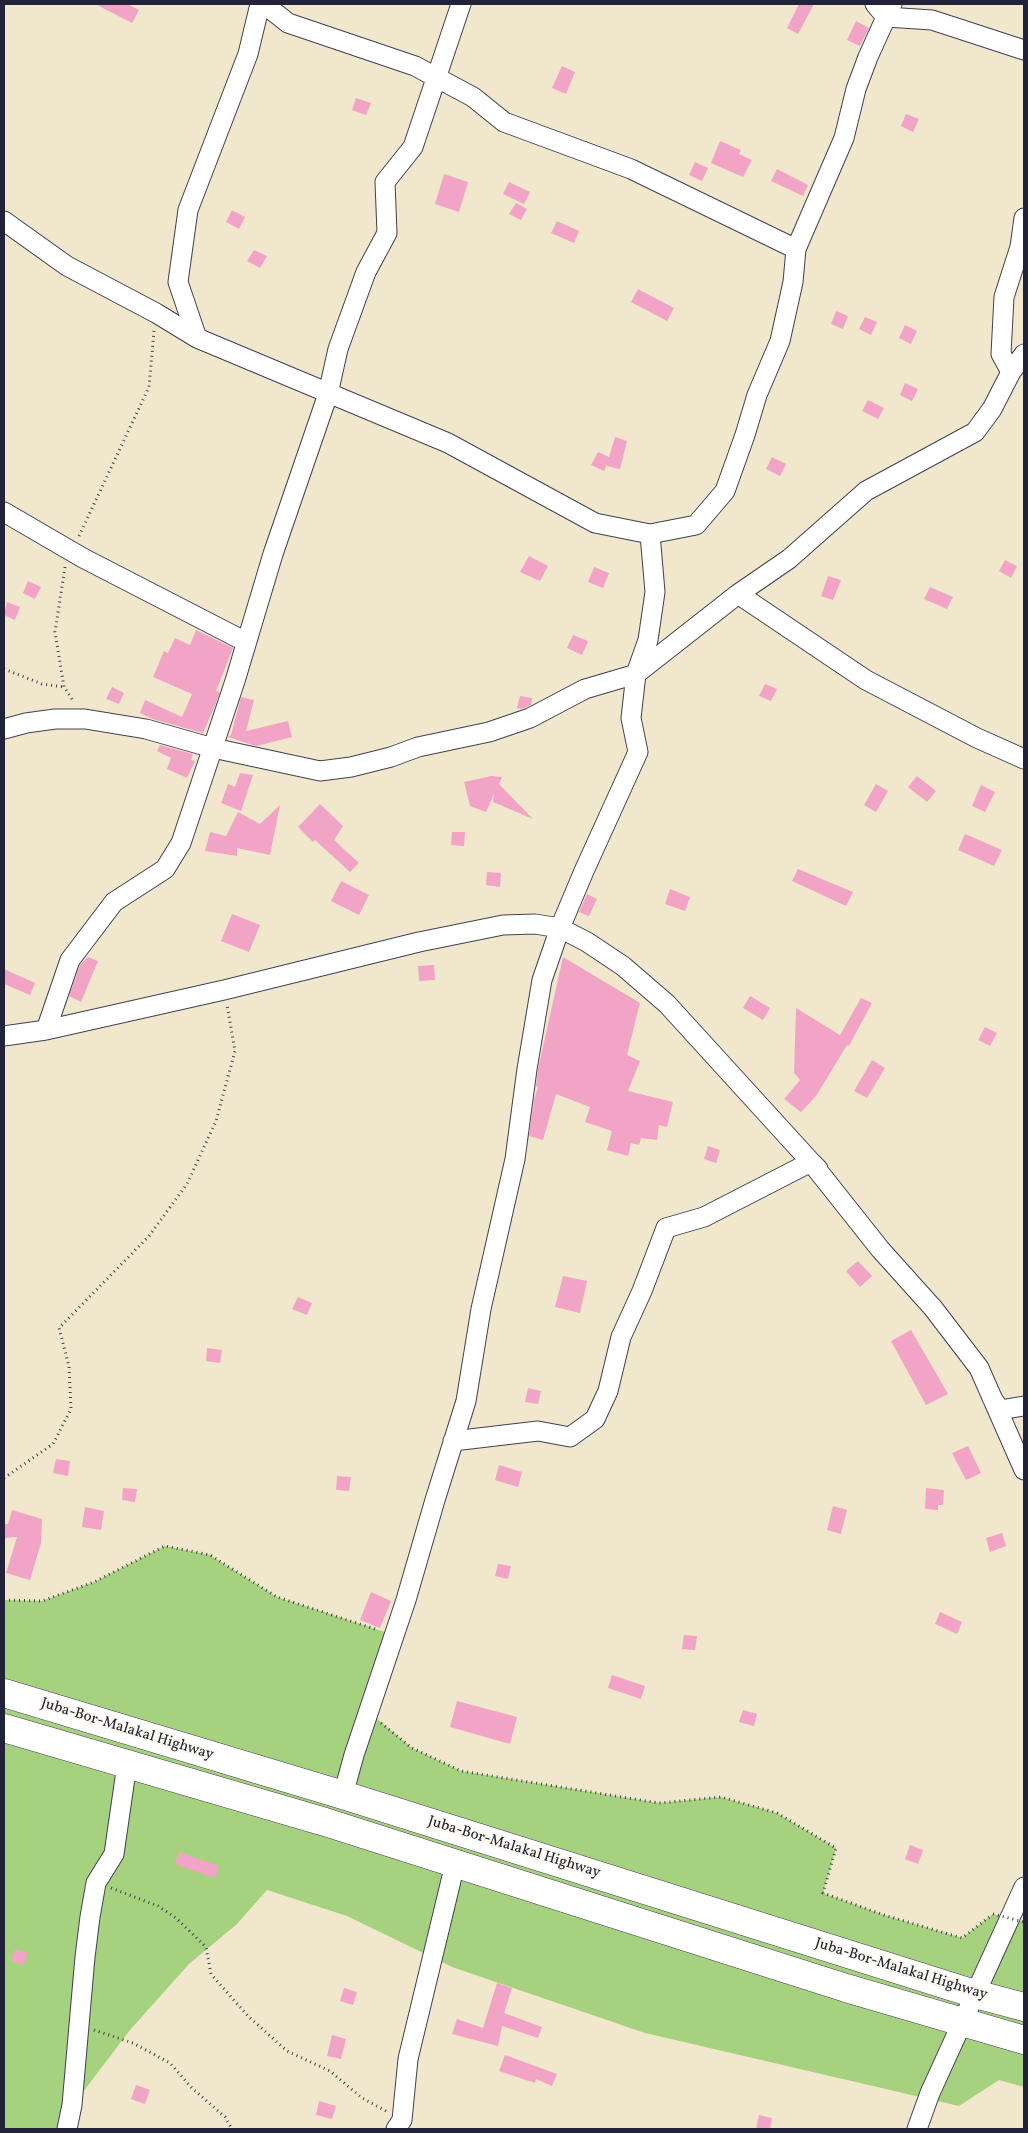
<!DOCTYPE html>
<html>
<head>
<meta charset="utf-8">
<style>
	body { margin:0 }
	#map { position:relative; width:1028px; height:2133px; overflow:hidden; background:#f1e7cc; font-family:Vollkorn,serif }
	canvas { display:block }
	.frame { position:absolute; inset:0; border:5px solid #22223b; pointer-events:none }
</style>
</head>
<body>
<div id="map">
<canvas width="1028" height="2133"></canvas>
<div class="frame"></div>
</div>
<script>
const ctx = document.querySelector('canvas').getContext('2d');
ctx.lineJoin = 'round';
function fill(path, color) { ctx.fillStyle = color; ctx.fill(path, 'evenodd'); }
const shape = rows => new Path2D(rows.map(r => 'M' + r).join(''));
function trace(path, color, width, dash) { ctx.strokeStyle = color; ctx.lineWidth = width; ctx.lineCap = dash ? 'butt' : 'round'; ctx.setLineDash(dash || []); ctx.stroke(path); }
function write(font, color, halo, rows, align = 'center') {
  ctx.font = font + ' Vollkorn,serif'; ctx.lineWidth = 4; ctx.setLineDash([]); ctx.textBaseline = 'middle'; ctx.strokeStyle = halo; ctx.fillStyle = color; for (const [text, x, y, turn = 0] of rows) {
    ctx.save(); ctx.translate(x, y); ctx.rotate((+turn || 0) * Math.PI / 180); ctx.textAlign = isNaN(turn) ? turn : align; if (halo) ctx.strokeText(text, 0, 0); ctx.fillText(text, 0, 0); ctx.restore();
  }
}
const green = shape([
	[165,1546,210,1555,277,1597,385,1632,369,1712,412,1748,461,1771,659,1803,721,1797,777,1813,836,1848,823,1893,884,1915,962,1938,993,1914,1024,1922,1024,2087,999,2080,959,2106,645,2033,452,1967,347,1916,267,1890,237,1924,189,1964,130,2030,80,2096,71,2129,4,2129,4,1600,42,1601,94,1582]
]);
const building = shape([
	[95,4,127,4,139,10,132,23],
	[799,4,814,4,798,34,787,28],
	[856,21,869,28,860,46,847,40],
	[562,66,575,72,566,94,552,88],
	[356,98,371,103,366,115,352,110],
	[906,114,919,119,913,132,901,126],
	[720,141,741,150,739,154,752,160,743,177,711,163],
	[695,162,708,168,702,181,689,175],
	[777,169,808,185,803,196,771,181],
	[444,174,468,182,459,212,435,204],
	[509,182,530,192,524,204,503,194],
	[516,203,527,209,521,220,509,214],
	[232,210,245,217,239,229,226,222],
	[557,221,579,231,574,243,551,233],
	[254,250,267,256,260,268,247,261],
	[638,289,674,308,667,321,631,302],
	[836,311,848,316,843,329,831,324],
	[865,317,877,322,871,335,859,329],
	[905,325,917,331,911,344,899,338],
	[905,383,918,389,912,401,900,395],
	[868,400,884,408,878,419,862,411],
	[615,437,627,441,620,469,607,466,607,464,604,471,591,465,598,452,609,457],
	[772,457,786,464,780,476,766,469],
	[529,556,548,566,540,581,520,572],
	[1005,560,1017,566,1011,578,999,571],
	[594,567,609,573,603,588,588,582],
	[828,576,841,580,833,600,821,596],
	[28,581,41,587,35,599,23,593],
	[930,587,953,597,947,609,924,599],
	[7,602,20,607,15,620,4,615],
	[196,630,233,648,216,691,220,692,216,703,203,733,153,719,140,713,145,700,182,717,192,694,153,677,164,651,168,653,175,638,190,645],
	[573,635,588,641,582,655,567,648],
	[765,684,777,689,771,701,759,696],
	[112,687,124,693,119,704,106,699],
	[520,696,532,698,531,705,521,709,517,708],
	[241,697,254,700,246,731,288,721,292,737,256,746,228,737,231,735],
	[160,745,193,754,191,760,195,761,187,778,167,769,171,758,157,751],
	[240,773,253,775,241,811,221,803,228,784,235,787],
	[491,776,502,777,499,784,533,819,493,802,494,794,486,812,470,806,464,782],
	[917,776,936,791,927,802,908,787],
	[876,784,888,791,876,812,864,805],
	[981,785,995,792,985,812,972,806],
	[320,804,343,826,334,840,359,863,350,872,315,840,313,842,298,827],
	[280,805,270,855,237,848,237,856,205,851,210,832,226,836,238,812,260,824],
	[452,832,465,832,464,846,451,845],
	[965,834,1002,850,994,866,958,850],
	[798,869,853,892,846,906,792,881],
	[487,872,501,873,500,887,486,885],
	[341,881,369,895,359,915,331,901],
	[670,889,690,897,685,911,665,904],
	[587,894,597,899,589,916,579,912],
	[232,914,260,925,249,952,221,941],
	[88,957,98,961,81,1002,69,996,80,965],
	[563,957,640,1003,627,1055,640,1061,628,1091,673,1102,667,1127,659,1125,657,1140,641,1138,639,1145,631,1143,628,1156,607,1150,612,1131,585,1122,590,1107,556,1094,543,1140,529,1136,534,1100,538,1087,536,1086,538,1069],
	[434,965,435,980,419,981,418,966],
	[4,969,35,983,30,995,4,984],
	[750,996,770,1008,763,1020,743,1008],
	[861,998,872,1003,852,1040,849,1046,847,1045,816,1096,801,1112,784,1099,800,1080,794,1073,796,1008,840,1035],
	[985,1027,997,1033,990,1046,978,1040],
	[872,1060,885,1068,867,1098,854,1091],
	[708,1146,720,1150,716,1163,704,1159],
	[858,1261,872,1276,860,1287,846,1271],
	[563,1276,587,1281,580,1313,555,1307],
	[298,1297,312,1303,307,1315,292,1309],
	[911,1330,948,1394,926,1405,891,1341],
	[207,1348,222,1350,220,1363,206,1361],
	[528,1388,541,1391,538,1404,525,1402],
	[968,1446,981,1473,966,1480,952,1453],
	[56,1459,70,1461,68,1476,53,1473],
	[499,1465,522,1472,518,1487,495,1480],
	[337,1476,351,1477,349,1491,336,1490],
	[123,1488,137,1489,135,1502,122,1500],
	[926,1488,944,1490,943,1505,938,1505,938,1510,925,1509],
	[833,1506,847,1510,841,1534,827,1530],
	[85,1507,104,1511,101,1530,82,1527],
	[12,1510,42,1519,41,1543,30,1580,6,1573,17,1537,4,1538,4,1524,8,1524],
	[1002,1533,1006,1546,990,1552,986,1538],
	[498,1564,511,1566,508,1579,495,1576],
	[371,1592,391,1601,380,1628,360,1620],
	[940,1612,962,1622,957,1634,935,1624],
	[684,1635,697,1636,695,1650,682,1649],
	[612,1675,645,1686,641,1699,608,1688],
	[457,1701,517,1717,510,1744,450,1727],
	[743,1710,757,1714,754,1726,739,1722],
	[910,1845,923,1850,918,1864,905,1859],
	[179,1852,219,1866,215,1878,175,1864],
	[15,1949,28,1953,24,1965,11,1961],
	[497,1983,512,1988,504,2013,542,2027,538,2038,502,2026,498,2046,452,2034,457,2019,483,2028],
	[344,1988,357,1992,353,2005,340,2001],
	[332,2035,346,2039,341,2059,327,2056],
	[505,2055,557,2074,552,2086,536,2079,535,2083,499,2071],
	[136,2085,150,2090,145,2104,131,2099],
	[319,2101,336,2106,332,2119,316,2115],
	[759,2115,772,2118,770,2129,756,2129]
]);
const path = shape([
	[79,536,149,387,154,331],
	[65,567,55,632,64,687,74,702],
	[4,669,42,684,64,687],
	[4,1478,53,1444,71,1409,69,1366,59,1328,149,1236,187,1184,216,1121,235,1051,227,1005],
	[4,1600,42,1601,94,1582,165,1546,210,1555,277,1597,378,1630],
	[381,1723,412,1748,461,1771,659,1803,721,1797,777,1813,836,1848,823,1893,884,1915,962,1938,992,1915],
	[111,1888,158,1906,176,1918,206,1947,211,1974,248,2016,287,2051,330,2071,362,2098,386,2111],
	[94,2030,133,2043,170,2063,192,2088,225,2117,232,2129]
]);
const minor = shape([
	[264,4,288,23,415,66,473,97,504,122,631,169,796,249],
	[875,4,886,17,932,20,1024,50],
	[4,221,67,266,156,313,197,338,448,443,595,523,650,534],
	[197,338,178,282,188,210,248,54,260,4],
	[1011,372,1024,354],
	[4,512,83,558,246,642],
	[738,594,866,680,977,738,1024,759],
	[4,729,26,723,55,719,85,719,146,729,213,748,320,771,351,767,391,757,418,747,489,732,530,718,585,689,636,674,648,640,655,592,650,534,696,525,725,491,745,435,757,395,780,341,793,282,796,249,844,138,856,89,868,57,892,4],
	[46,1030,70,960,114,902,165,869,181,843,235,681,273,554,328,394,338,349,366,272,387,233,385,182,413,147,461,4],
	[4,1036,46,1030,224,990,419,942,503,925,535,924,560,928,587,942,623,966,667,1004,811,1162,880,1249,933,1308,979,1368,1024,1470],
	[992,1398,1000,1410,1024,1406],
	[453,1441,538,1431,570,1437,595,1419,608,1391,621,1337,642,1291,666,1228,704,1217,811,1162,818,1169],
	[343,1795,354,1755,406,1600,435,1500,466,1401,481,1309,515,1159,527,1069,542,980,560,928,584,871,638,752,631,718,636,674,738,594,789,559,866,491,975,432,992,409,1011,372,1001,354,1004,297,1020,247,1024,218],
	[67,2129,72,2105,85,1957,90,1917,96,1883,114,1854,127,1764],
	[396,2129,402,2120,408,2059,455,1864],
	[917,2129,930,2093,1024,1887]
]);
const highway = shape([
	[4,1693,343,1795,975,1994,1024,2007],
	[4,1728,325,1822,846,1988,1024,2040]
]);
const pathBridge = shape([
	[993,1914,1024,1922]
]);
const streetNames = [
	["Juba-Bor-Malakal Highway",127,1730,17],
	["Juba-Bor-Malakal Highway",514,1848,17],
	["Juba-Bor-Malakal Highway",901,1970,17]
];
fill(green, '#a6d17e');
fill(building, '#f2a4c6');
trace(minor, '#414051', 21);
trace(highway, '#414051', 29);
trace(path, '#414051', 3, [1, 4]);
trace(minor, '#fff', 19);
trace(highway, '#fff', 28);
trace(pathBridge, '#414051', 3, [1, 4]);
write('15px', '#22223b', '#fbf7ec', streetNames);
</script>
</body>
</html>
